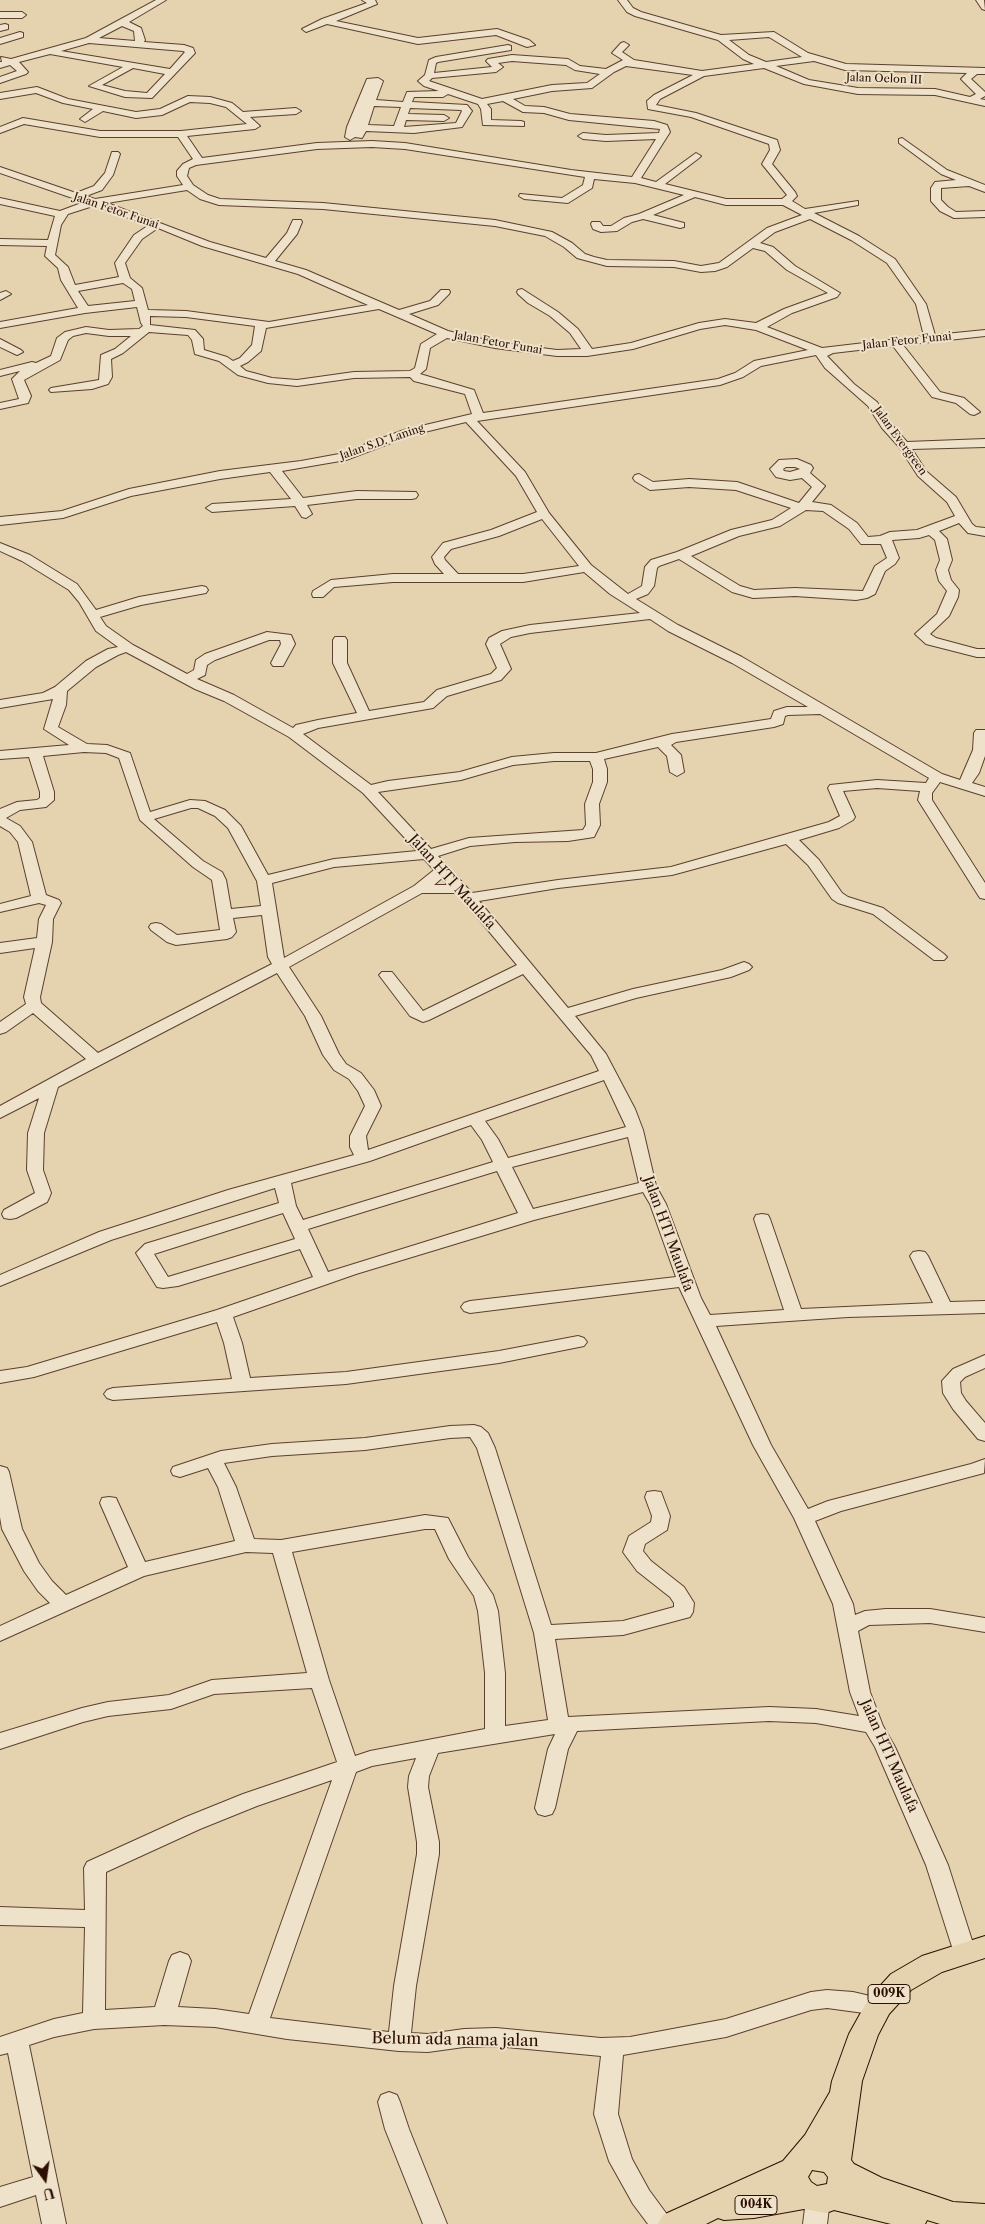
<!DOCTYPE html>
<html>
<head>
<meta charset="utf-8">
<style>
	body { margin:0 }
	#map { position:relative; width:985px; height:2224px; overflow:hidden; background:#e5d2af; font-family:"Libre Caslon Text",serif }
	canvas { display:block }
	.north { position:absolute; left:20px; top:2154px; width:50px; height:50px; -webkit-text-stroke:4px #eee2cb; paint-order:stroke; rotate:166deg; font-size:14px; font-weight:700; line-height:20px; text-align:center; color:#2d0f03 }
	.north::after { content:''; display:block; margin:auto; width:18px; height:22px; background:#2d0f03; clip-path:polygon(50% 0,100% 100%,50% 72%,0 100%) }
</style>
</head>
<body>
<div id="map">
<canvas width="985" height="2224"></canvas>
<div class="north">U</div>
</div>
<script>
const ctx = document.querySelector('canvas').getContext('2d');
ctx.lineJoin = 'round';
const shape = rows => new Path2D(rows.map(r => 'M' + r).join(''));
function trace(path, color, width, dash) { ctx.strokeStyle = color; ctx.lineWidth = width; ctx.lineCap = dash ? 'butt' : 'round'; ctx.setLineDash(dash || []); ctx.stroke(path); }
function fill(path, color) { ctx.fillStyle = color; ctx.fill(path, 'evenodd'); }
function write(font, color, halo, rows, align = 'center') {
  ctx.font = font + ' "Libre Caslon Text",serif'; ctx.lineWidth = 4; ctx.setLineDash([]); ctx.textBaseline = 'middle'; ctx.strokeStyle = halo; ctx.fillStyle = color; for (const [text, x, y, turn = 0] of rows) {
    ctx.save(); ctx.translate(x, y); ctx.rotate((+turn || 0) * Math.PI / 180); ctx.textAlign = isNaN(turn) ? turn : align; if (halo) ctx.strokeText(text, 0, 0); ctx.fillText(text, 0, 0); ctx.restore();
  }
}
const minor = shape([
	[156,0,166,0,129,22,141,28,145,40,144,42,184,45,193,48,195,53,152,98,125,97,89,86,123,67,50,54,19,62,28,72,26,74,0,83,0,77,17,71,10,65,0,68,0,62,2,62,1,57,11,59,86,38,156,0],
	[122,26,134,31,135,41,99,38,122,26],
	[89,43,183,51,185,52,170,69,61,51,89,43],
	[133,68,165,74,147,93,125,91,102,85,133,68],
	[362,0,375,0,377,4,336,21,418,38,497,29,529,40,535,45,527,47,496,35,418,44,327,24,306,32,302,29,322,19,367,3,362,0],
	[618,0,627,0,633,8,641,12,721,35,774,32,808,53,846,64,985,68,985,74,977,74,971,79,985,92,985,96,980,99,985,100,985,106,935,95,858,94,804,84,764,68,704,76,660,99,656,105,696,113,777,140,780,150,772,164,795,192,797,196,792,201,805,209,858,201,858,205,814,213,859,236,895,259,926,304,935,335,985,330,985,336,903,345,940,392,964,398,980,412,974,415,970,414,956,403,932,397,893,346,833,353,827,356,854,384,877,402,891,424,907,442,985,439,985,447,912,449,926,471,956,497,972,524,976,527,985,528,985,536,968,533,959,523,939,531,947,539,952,560,948,570,951,580,959,590,958,597,949,616,930,634,936,638,977,649,985,649,985,657,977,657,926,644,915,634,937,614,947,591,939,581,936,570,940,560,935,540,929,535,919,538,892,540,899,558,895,564,885,571,875,594,867,598,856,600,795,596,753,598,732,592,679,559,659,566,657,568,654,586,648,594,636,599,678,625,742,657,942,774,960,780,973,750,974,733,976,730,985,730,985,756,979,773,972,783,985,787,985,796,940,782,932,793,932,800,985,883,985,899,980,898,978,895,918,800,920,791,877,788,843,791,855,817,853,820,839,828,799,840,819,860,842,893,848,897,883,908,944,954,947,957,944,960,934,960,873,914,838,903,832,899,808,865,786,844,672,875,558,888,479,901,568,1008,633,989,722,970,744,962,749,964,752,967,749,970,731,977,636,998,575,1016,606,1054,635,1109,643,1130,656,1186,666,1204,701,1298,710,1315,784,1310,754,1219,756,1215,762,1214,768,1215,770,1219,801,1309,933,1303,910,1256,913,1252,919,1251,925,1252,928,1256,950,1302,985,1301,985,1313,848,1317,716,1326,771,1445,808,1509,828,1501,971,1464,985,1459,984,1473,841,1511,815,1521,853,1604,855,1615,865,1611,886,1609,930,1609,985,1618,985,1632,930,1623,869,1625,858,1631,870,1692,883,1726,895,1747,948,1865,976,1953,973,1959,965,1962,957,1959,954,1953,926,1865,875,1747,866,1732,816,1723,769,1721,577,1731,568,1749,555,1808,552,1814,545,1816,538,1814,535,1808,548,1749,555,1734,438,1753,429,1776,428,1787,439,1842,439,1854,416,1986,411,2033,428,2034,464,2029,496,2028,601,2038,630,2037,726,2019,811,1992,827,1990,853,1992,887,2000,890,2006,887,2012,879,2015,827,2008,811,2010,726,2037,623,2055,618,2114,632,2159,649,2190,674,2224,648,2224,633,2204,609,2161,594,2114,601,2056,496,2046,464,2047,428,2052,399,2051,287,2039,215,2027,164,2025,94,2029,54,2037,29,2045,66,2224,42,2224,36,2195,0,2207,0,2187,33,2177,8,2053,0,2055,0,2037,54,2019,83,2013,85,1927,0,1925,0,1907,85,1910,84,1868,87,1862,186,1817,243,1794,337,1762,312,1688,214,1694,171,1709,108,1716,83,1722,0,1749,0,1733,82,1708,108,1702,169,1695,212,1680,307,1673,273,1553,246,1552,144,1576,0,1641,0,1626,50,1603,38,1591,24,1571,2,1529,0,1517,0,1466,7,1468,9,1472,22,1529,39,1563,52,1581,66,1595,128,1567,100,1503,102,1498,109,1497,116,1498,145,1562,235,1541,218,1487,208,1468,180,1477,173,1475,171,1471,173,1467,221,1451,272,1444,365,1438,450,1426,474,1425,481,1427,488,1433,495,1448,551,1625,623,1621,674,1607,674,1603,670,1597,637,1571,623,1552,629,1536,651,1522,652,1516,645,1497,647,1492,654,1491,661,1492,670,1516,667,1530,645,1544,643,1551,651,1561,684,1587,694,1603,693,1612,690,1617,623,1635,555,1639,568,1717,769,1707,816,1709,859,1716,850,1692,833,1604,794,1518,753,1445,679,1287,470,1313,464,1311,461,1307,464,1303,470,1301,676,1277,650,1204,643,1192,534,1220,356,1274,233,1317,242,1343,250,1378,346,1372,499,1351,578,1336,584,1338,587,1342,584,1346,499,1363,346,1384,113,1400,107,1398,104,1394,107,1390,113,1388,232,1379,224,1343,217,1322,34,1377,0,1383,0,1371,27,1367,217,1310,313,1277,300,1249,178,1286,163,1288,157,1287,136,1253,145,1244,279,1203,275,1188,111,1240,0,1286,0,1275,99,1232,228,1190,354,1155,350,1147,350,1136,365,1106,358,1091,349,1079,334,1070,323,1055,305,1016,277,973,58,1087,44,1133,43,1170,51,1193,49,1198,47,1202,16,1218,10,1219,4,1218,2,1214,4,1210,35,1193,27,1170,28,1133,39,1098,0,1118,0,1106,86,1059,33,1013,6,1032,0,1034,0,1022,26,1004,24,997,35,948,0,953,0,943,37,938,39,919,46,905,39,903,0,912,0,904,31,896,18,842,10,832,0,826,0,809,17,802,37,800,40,798,40,792,29,757,0,759,0,751,69,745,44,729,53,699,0,708,0,700,43,693,55,687,86,661,108,649,118,647,96,631,79,602,69,590,22,561,0,551,0,543,30,555,77,584,96,610,139,597,202,586,206,587,208,590,206,593,141,605,100,617,106,626,133,645,187,674,194,670,196,660,205,654,267,632,291,635,295,644,283,666,273,666,271,663,281,644,280,640,269,640,215,660,207,665,205,675,197,679,234,695,293,728,296,725,318,720,357,713,333,663,333,640,335,637,345,637,347,640,347,663,369,711,424,702,437,690,491,674,497,668,486,644,489,638,502,631,530,625,640,613,610,594,584,572,523,582,393,582,334,587,323,597,313,597,312,594,313,591,331,580,393,574,444,574,435,564,432,557,443,543,491,530,537,512,516,476,466,422,412,435,346,460,282,471,303,498,357,491,416,492,418,495,416,498,412,499,357,499,307,505,312,514,306,518,302,517,295,506,212,512,206,508,212,504,291,499,270,472,220,479,131,496,63,518,0,525,0,517,62,511,129,489,220,471,301,461,339,454,404,430,472,414,465,394,414,381,410,377,354,378,297,386,268,383,238,375,219,361,195,354,192,340,188,335,149,332,123,353,111,359,112,377,108,384,92,389,51,392,49,390,51,388,99,380,101,355,115,349,131,336,109,336,86,333,73,336,68,340,60,360,24,380,31,396,28,403,0,409,0,403,19,399,12,379,20,371,0,376,0,370,32,362,36,363,51,356,57,338,65,332,86,327,109,330,139,329,143,326,141,323,137,307,85,313,0,328,0,322,78,308,61,280,58,268,45,256,47,246,0,245,0,239,48,240,55,216,0,204,0,198,60,211,84,202,0,173,0,167,76,193,94,186,105,173,112,152,118,152,120,154,113,175,102,190,86,196,95,199,183,185,177,176,177,171,183,164,193,159,178,137,100,137,24,124,0,133,0,127,23,118,100,131,181,131,247,124,226,107,210,103,190,102,162,115,136,118,103,111,85,122,80,119,93,109,63,103,36,93,0,99,0,93,37,87,68,99,136,112,160,109,188,96,210,97,232,103,243,112,296,108,301,111,296,114,250,117,260,126,255,129,187,136,202,158,317,143,372,141,405,143,571,170,632,177,656,139,606,141,583,139,578,136,583,133,606,135,659,133,660,129,569,120,544,113,523,112,503,101,487,104,491,109,491,120,521,121,524,122,524,126,483,125,481,109,478,104,448,94,443,97,414,97,412,102,467,105,472,111,462,127,414,133,366,131,362,138,355,137,350,140,345,137,347,127,367,79,378,78,383,81,376,100,403,102,407,92,439,91,424,86,418,81,425,75,429,60,436,57,508,45,511,46,511,50,438,62,436,63,434,73,492,67,486,61,488,59,512,55,568,59,580,66,606,69,623,60,612,53,621,43,624,42,629,45,622,52,634,60,702,71,754,64,743,59,718,40,635,16,627,12,618,0],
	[769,37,802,57,766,62,749,55,729,40,769,37],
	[512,61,566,65,575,70,600,74,587,83,552,85,482,99,429,81,432,78,496,72,503,67,498,63,512,61],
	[814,61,845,70,967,73,961,79,976,94,970,97,935,89,858,88,809,80,776,66,814,61],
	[626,66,693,75,654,95,647,101,648,109,691,117,769,144,770,150,762,164,787,195,782,199,726,199,665,184,699,158,701,156,696,153,656,182,641,178,670,132,667,125,654,121,570,114,544,107,525,106,513,99,552,91,592,88,614,72,626,66],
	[374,106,401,107,394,126,368,125,374,106],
	[410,108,461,110,462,111,456,123,404,127,406,120,444,121,449,118,444,115,408,114,410,108],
	[372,147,405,149,585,177,583,185,562,198,520,194,519,196,524,199,568,203,592,188,594,179,635,183,684,195,639,214,624,218,611,226,603,226,600,222,592,222,591,224,593,229,601,232,617,231,632,222,643,219,680,228,684,227,684,223,653,215,695,197,726,205,783,205,802,215,767,228,719,263,701,266,674,261,607,260,594,257,585,254,572,243,552,232,495,220,323,203,220,199,208,195,193,185,187,176,189,168,196,165,317,149,372,147],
	[187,190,200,199,219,205,323,209,495,226,545,236,564,247,577,258,607,266,674,267,701,272,715,271,727,267,753,248,765,251,787,270,828,293,784,309,756,323,725,319,699,323,631,343,592,349,578,329,558,312,522,289,518,290,517,292,518,294,528,303,550,316,570,333,581,349,557,350,495,342,448,331,409,314,438,305,449,294,450,292,449,290,441,290,430,301,399,310,306,270,275,261,297,234,302,222,301,220,293,220,287,233,266,258,210,242,107,203,187,190],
	[93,206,149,225,134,235,115,263,119,277,75,285,68,267,55,255,61,225,68,214,93,206],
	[810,219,851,240,887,263,916,304,924,336,822,348,767,327,792,313,837,297,840,293,795,266,773,247,760,243,775,232,810,219],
	[158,228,202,246,298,274,368,305,269,322,186,311,148,310,142,288,130,278,125,263,142,239,158,228],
	[123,283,132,289,135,301,88,306,78,291,123,283],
	[379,309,437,334,421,344,415,368,410,371,354,372,297,380,272,378,246,371,240,366,248,362,261,351,266,328,379,309],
	[150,316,186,317,255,326,252,345,240,358,233,361,227,357,204,350,203,339,195,330,150,325,150,316],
	[725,325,756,330,808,350,754,361,735,373,718,379,483,413,474,390,420,374,426,369,430,348,447,338,495,348,557,356,587,356,633,349,700,329,725,325],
	[816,355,825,368,868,406,882,428,900,448,918,476,947,502,955,516,917,530,890,532,880,536,868,537,857,523,831,505,812,502,825,486,810,473,813,468,811,465,797,459,779,460,770,469,776,477,790,480,802,478,812,487,799,503,737,482,689,479,653,482,639,474,635,475,633,478,635,481,650,490,689,487,736,490,791,508,772,520,731,530,677,552,651,560,645,567,642,586,628,594,591,565,549,513,525,472,477,421,720,385,743,377,761,366,816,355],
	[786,467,795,467,800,469,790,472,784,471,783,469,786,467],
	[806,510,823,511,849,529,861,544,881,544,887,558,875,566,863,591,795,588,754,590,740,586,691,556,739,536,780,526,806,510],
	[542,519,579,566,523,574,458,574,445,560,444,557,451,549,499,536,542,519],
	[650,619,668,631,732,663,808,707,787,707,774,711,771,719,672,734,596,753,554,753,512,757,460,772,388,781,371,785,303,734,318,728,433,708,447,696,501,680,511,669,500,644,511,637,530,633,650,619],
	[126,652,195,689,224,701,289,737,363,793,417,851,334,859,268,875,241,826,225,810,205,801,190,800,150,812,130,753,107,745,87,744,58,727,66,705,67,691,96,667,118,655,126,652],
	[820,714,929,778,926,783,877,780,830,785,828,788,840,816,829,822,671,867,558,880,472,893,438,856,470,846,515,842,568,841,594,837,600,825,599,804,607,782,607,769,604,759,658,747,667,756,670,772,677,776,684,772,681,755,671,745,676,742,774,727,783,724,785,716,788,715,820,714],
	[84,752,106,753,119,758,140,820,193,867,212,880,220,930,177,935,161,924,156,923,151,924,149,927,151,930,167,942,176,945,227,939,232,937,236,932,233,918,262,915,268,957,272,964,98,1053,41,1003,40,997,52,942,53,919,61,903,59,900,46,895,32,842,20,826,6,818,20,810,46,807,54,800,54,792,43,756,84,752],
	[554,761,590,761,593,769,593,782,585,804,586,825,583,830,469,838,431,849,378,792,461,780,513,765,554,761],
	[191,808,198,808,215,816,228,828,257,881,261,906,231,909,226,880,222,872,203,861,154,819,191,808],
	[424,859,434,870,414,886,284,958,272,883,334,867,424,859],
	[442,878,448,885,434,885,442,878],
	[422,893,457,893,517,965,423,1011,392,972,382,972,379,975,410,1016,423,1022,429,1020,523,974,591,1055,599,1071,368,1150,366,1136,381,1106,374,1090,361,1073,346,1064,339,1054,321,1016,289,967,422,893],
	[604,1080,626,1127,508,1158,498,1139,485,1121,604,1080],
	[471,1125,482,1140,493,1162,303,1220,296,1206,291,1183,370,1161,471,1125],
	[628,1137,639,1183,533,1209,512,1167,628,1137],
	[497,1171,518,1213,328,1272,308,1229,497,1171],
	[283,1213,295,1239,168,1277,154,1254,283,1213],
	[470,1437,477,1448,534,1633,548,1720,505,1726,505,1673,498,1611,493,1595,468,1557,448,1518,425,1515,281,1540,254,1539,236,1487,224,1463,272,1456,365,1450,450,1438,470,1437],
	[425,1529,435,1529,449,1559,474,1596,478,1611,485,1673,485,1729,370,1751,355,1756,329,1680,292,1552,425,1529],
	[416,1758,409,1776,408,1787,417,1842,417,1854,394,1986,389,2032,270,2018,356,1772,372,1766,416,1758],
	[332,1780,249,2014,215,2009,178,2007,191,1961,188,1955,180,1952,172,1955,169,1961,155,2007,105,2010,106,1872,200,1829,257,1806,332,1780],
	[976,0,984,0,985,10,982,9,976,0],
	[0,12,22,12,26,15,22,18,0,18,0,12],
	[5,24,8,25,8,29,0,31,0,25,5,24],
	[20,32,23,33,23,37,0,44,0,38,20,32],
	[902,138,947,170,985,185,985,192,969,186,941,188,941,200,948,207,956,212,985,211,985,217,954,218,940,211,931,201,931,188,935,182,956,180,941,174,899,143,899,139,902,138],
	[6,291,11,294,0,300,0,293,6,291],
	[0,339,21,350,23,352,17,355,0,347,0,339],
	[985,1355,985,1368,965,1377,960,1382,961,1393,966,1401,985,1423,985,1441,978,1439,953,1409,943,1393,942,1381,953,1369,985,1355],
	[389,2092,397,2095,400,2102,409,2129,447,2224,423,2224,385,2129,378,2102,381,2095,389,2092],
	[818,2190,826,2193,830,2200,827,2224,803,2224,806,2200,810,2193,818,2190]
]);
const major = shape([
	[985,1936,985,1958,942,1972,911,1990,889,2014,878,2035,862,2081,851,2160,854,2164,882,2178,953,2202,985,2204,985,2224,940,2224,927,2220,925,2224,891,2224,834,2210,826,2213,804,2209,754,2218,724,2220,718,2218,706,2224,658,2224,663,2215,783,2161,805,2135,830,2092,832,2081,849,2034,869,1998,891,1974,922,1956,985,1936],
	[812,2170,824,2172,828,2177,827,2184,817,2186,811,2182,808,2177,812,2170]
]);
const farStreetnames = [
	["Jalan Oelon III",884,79,2],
	["Jalan Fetor Funai",116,211,19],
	["Jalan Fetor Funai",907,341,-6],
	["Jalan Fetor Funai",498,343,10],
	["Jalan Evergreen",900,441,54],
	["Jalan S.D. Laning",382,442,-19]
];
const shields = [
	[889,1994,42],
	[756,2205,42]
];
const shieldNames = [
	["009K",889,1994],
	["004K",756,2205]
];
const streetNames = [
	["Jalan HTI Maulafa",452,882,48],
	["Jalan HTI Maulafa",668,1234,70],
	["Jalan HTI Maulafa",889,1756,66]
];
const nearStreetnames = [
	["Belum ada nama jalan",455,2040,1]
];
trace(minor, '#5b402e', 2);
trace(major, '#2d0f03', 2);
fill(minor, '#eee2cb');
fill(major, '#e5d2af');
write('11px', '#2d0f03', '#eee2cb', farStreetnames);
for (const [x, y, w] of shields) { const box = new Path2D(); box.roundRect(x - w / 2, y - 9.5, w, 19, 4); ctx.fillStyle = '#eee2cb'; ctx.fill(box); trace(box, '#2d0f03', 1); }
write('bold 12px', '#2d0f03', null, shieldNames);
write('14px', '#2d0f03', '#eee2cb', streetNames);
write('16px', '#2d0f03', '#eee2cb', nearStreetnames);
</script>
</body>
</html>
